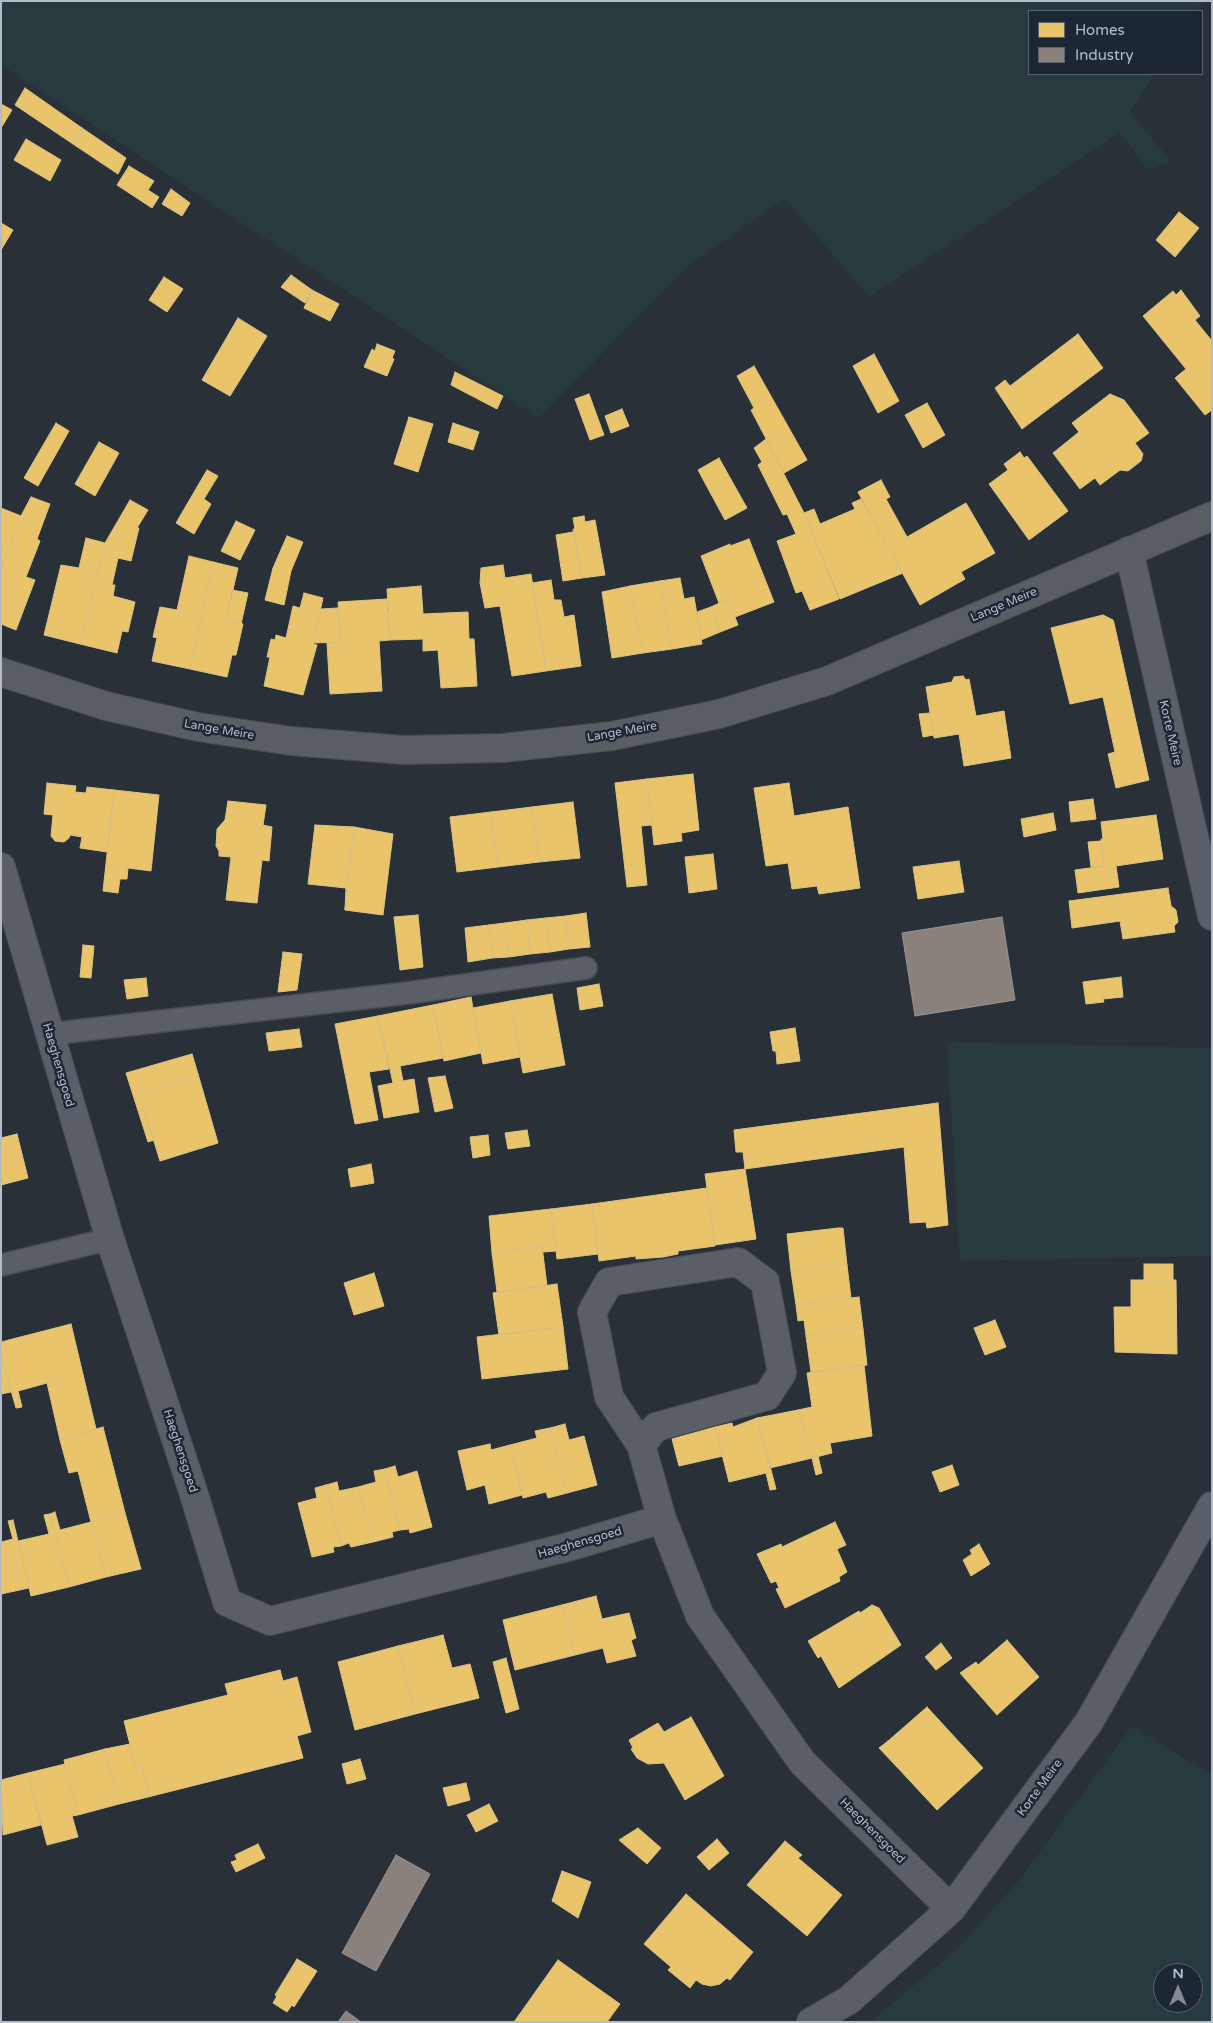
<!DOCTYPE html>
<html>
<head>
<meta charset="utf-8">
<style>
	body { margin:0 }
	#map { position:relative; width:1213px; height:2023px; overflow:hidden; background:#2a3038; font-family:"Varela Round",sans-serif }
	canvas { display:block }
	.frame { position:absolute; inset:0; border:2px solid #b4bcc9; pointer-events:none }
	.legend { position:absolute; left:1028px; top:10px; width:175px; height:65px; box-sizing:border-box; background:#1d2633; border:1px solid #59626f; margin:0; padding:6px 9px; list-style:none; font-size:15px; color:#b4bcc9 }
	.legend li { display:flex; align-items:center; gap:10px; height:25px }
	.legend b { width:25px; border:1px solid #59626f }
	.north { position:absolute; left:1153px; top:1963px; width:50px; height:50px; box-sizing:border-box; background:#1d2633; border:1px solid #59626f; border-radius:50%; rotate:0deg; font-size:14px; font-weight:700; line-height:20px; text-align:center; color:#b4bcc9 }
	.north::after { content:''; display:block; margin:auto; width:18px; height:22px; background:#848b96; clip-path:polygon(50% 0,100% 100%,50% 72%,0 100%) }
</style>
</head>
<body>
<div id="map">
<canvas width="1213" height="2023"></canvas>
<div class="frame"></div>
<ul class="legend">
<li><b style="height:14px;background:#e9c46a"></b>Homes</li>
<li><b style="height:14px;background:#8a817c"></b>Industry</li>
</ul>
<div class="north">N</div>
</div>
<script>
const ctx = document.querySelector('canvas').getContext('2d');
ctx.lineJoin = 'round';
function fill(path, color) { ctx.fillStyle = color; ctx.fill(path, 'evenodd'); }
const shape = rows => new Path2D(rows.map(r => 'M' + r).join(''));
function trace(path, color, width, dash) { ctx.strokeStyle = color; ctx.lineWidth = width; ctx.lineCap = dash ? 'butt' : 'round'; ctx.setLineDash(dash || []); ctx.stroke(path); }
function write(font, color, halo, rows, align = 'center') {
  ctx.font = font + ' "Varela Round",sans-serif'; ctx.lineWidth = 5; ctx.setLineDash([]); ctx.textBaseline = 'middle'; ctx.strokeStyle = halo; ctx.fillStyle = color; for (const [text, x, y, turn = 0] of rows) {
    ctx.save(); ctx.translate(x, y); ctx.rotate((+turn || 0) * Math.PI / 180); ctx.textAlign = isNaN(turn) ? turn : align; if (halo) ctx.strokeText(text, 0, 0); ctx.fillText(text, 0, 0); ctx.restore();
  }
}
const green = shape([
	[1,1,1204,1,1197,11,1029,11,1029,74,1155,74,1130,112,1171,161,1148,170,1120,133,869,297,785,199,691,263,539,418,1,65],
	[947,1042,1212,1048,1212,1256,960,1261],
	[1132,1726,1212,1775,1212,2022,870,2022,955,1951,1020,1879],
	[1163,1973,1193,1973,1193,2003,1163,2003]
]);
const homes = shape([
	[25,88,82,128,73,144,15,105,25,88],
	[1,104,12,110,1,128,1,104],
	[82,128,126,158,118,174,73,144,82,128],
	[26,139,61,160,50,181,14,160,26,139],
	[129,166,154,181,148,190,159,197,152,208,117,185,129,166],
	[171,189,190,203,182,216,162,204,171,189],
	[1179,212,1199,228,1175,257,1156,240,1179,212],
	[1,223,13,230,1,250,1,223],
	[291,275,312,290,305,303,281,287,291,275],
	[164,277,183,289,167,312,149,300,164,277],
	[312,290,339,304,330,321,304,308,312,290],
	[1181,290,1200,316,1195,320,1212,341,1212,410,1205,415,1175,378,1186,369,1143,316,1173,291,1176,295,1181,290],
	[238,318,267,336,230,396,202,380,238,318],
	[1078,334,1103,368,1022,429,995,388,1005,380,1010,386,1078,334],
	[377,344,395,351,392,358,394,359,387,376,364,367,372,349,375,351,377,344],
	[874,354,899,401,878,413,853,366,874,354],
	[754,366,807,460,784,473,751,410,754,408,737,376,754,366],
	[455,372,503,396,497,409,451,385,455,372],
	[589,394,604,435,590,440,575,399,589,394],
	[1110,394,1124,400,1149,433,1135,443,1143,454,1141,461,1128,471,1120,470,1100,485,1095,478,1080,489,1053,453,1079,432,1072,423,1110,394],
	[927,403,945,435,923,448,905,415,927,403],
	[622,409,629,426,611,433,605,416,622,409],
	[409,417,433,424,418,472,394,464,409,417],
	[56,423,69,431,38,486,24,478,56,423],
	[453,423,479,432,473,450,448,442,453,423],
	[766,439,804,513,839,599,810,610,802,591,796,593,777,541,796,534,787,514,783,515,758,465,762,462,754,448,766,439],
	[99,442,119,453,95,496,75,484,99,442],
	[1020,452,1024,458,1027,456,1068,511,1029,540,989,484,1008,470,1004,464,1020,452],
	[719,458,747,508,725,520,698,470,719,458],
	[207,470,218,476,204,499,211,504,194,534,176,523,207,470],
	[881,480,890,497,886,499,907,537,966,503,995,553,961,572,965,579,920,605,858,492,881,480],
	[31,497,50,504,37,539,40,541,26,577,35,580,16,630,1,624,1,569,21,516,31,497],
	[861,499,903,573,840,599,804,513,814,509,820,524,855,509,852,503,861,499],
	[130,500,148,510,137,528,139,528,131,561,118,558,112,585,115,585,113,596,135,602,128,632,122,631,117,653,80,644,105,543,130,500],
	[1,508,21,516,1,569,1,508],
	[584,516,585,522,595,520,605,575,582,578,573,529,575,529,573,518,584,516],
	[236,521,255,530,240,560,221,551,236,521],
	[573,532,582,578,563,581,556,535,573,532],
	[287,536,303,542,291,571,284,605,265,600,273,568,287,536],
	[86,538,105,543,80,644,44,635,61,565,79,568,86,538],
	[749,539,774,602,735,617,728,599,719,603,701,556,730,544,730,546,749,539],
	[189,556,213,562,190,669,152,661,157,638,153,637,160,607,177,610,189,556],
	[213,562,238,568,226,620,243,624,236,655,232,655,227,677,190,669,213,562],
	[503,565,505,578,531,574,546,671,512,676,500,606,485,608,480,583,481,568,503,565],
	[680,578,684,599,694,597,702,644,672,649,660,581,680,578],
	[551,580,554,600,561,600,564,617,574,615,581,666,546,671,532,583,551,580],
	[660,581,672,649,643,653,630,586,660,581],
	[421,586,423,614,468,612,469,639,474,639,477,686,441,688,438,650,423,651,423,639,390,640,387,589,421,586],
	[630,586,643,653,612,658,602,592,630,586],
	[232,590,248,593,241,624,226,620,232,590],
	[304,593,323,598,313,644,317,645,303,695,264,686,270,657,267,657,271,639,275,640,276,635,286,638,293,606,300,608,304,593],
	[387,599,390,640,379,641,382,691,330,694,327,643,341,642,338,602,387,599],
	[728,599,738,625,720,632,711,607,728,599],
	[711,607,720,632,701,640,697,612,711,607],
	[338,608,341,642,313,643,321,609,338,608],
	[1103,615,1113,620,1114,623,1149,780,1116,788,1108,754,1115,752,1103,697,1070,704,1051,628,1103,615],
	[963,676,966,680,969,679,976,716,1004,711,1011,758,964,766,959,734,934,738,926,687,952,682,954,677,963,676],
	[930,713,934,735,923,737,919,714,930,713],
	[693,774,699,830,681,833,682,841,654,845,647,779,693,774],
	[647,779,652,825,641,826,647,885,627,887,615,783,647,779],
	[47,783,76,786,75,792,86,793,87,787,114,790,107,852,80,848,82,837,70,835,69,838,64,842,55,841,51,836,53,815,44,814,47,783],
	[789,783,794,816,848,807,860,888,819,894,817,886,792,889,788,863,766,866,754,788,789,783],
	[114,790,159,795,151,871,128,868,127,879,120,879,118,893,103,891,114,790],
	[1093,799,1096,819,1071,822,1069,802,1093,799],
	[228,801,266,805,263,825,272,827,269,861,262,860,257,903,226,900,231,857,219,856,219,851,216,846,217,829,225,820,228,801],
	[573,802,580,858,539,862,532,807,573,802],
	[532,807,539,862,498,867,491,812,532,807],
	[491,812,498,867,457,872,450,817,491,812],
	[1053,813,1056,830,1024,837,1021,819,1053,813],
	[1156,815,1163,859,1116,866,1119,887,1078,893,1075,870,1104,866,1101,841,1101,839,1103,839,1101,822,1156,815],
	[315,825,354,827,345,910,346,888,308,884,315,825],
	[354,827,393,834,383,915,345,910,354,827],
	[1101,841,1104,866,1091,867,1088,842,1101,841],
	[713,854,717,889,689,893,685,857,713,854],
	[959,861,964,892,918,899,913,867,959,861],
	[1168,888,1171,906,1176,910,1178,922,1174,926,1175,932,1123,939,1120,921,1072,928,1069,901,1168,888],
	[586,913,590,947,569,949,566,916,586,913],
	[418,915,423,967,400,970,394,917,418,915],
	[566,916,569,949,550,952,546,918,566,916],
	[546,918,550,952,530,954,527,920,546,918],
	[527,920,530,954,509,957,505,923,527,920],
	[505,923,509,957,492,958,489,925,505,923],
	[489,925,492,958,468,962,465,928,489,925],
	[83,945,94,946,91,978,80,977,83,945],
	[283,952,302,954,297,990,278,992,283,952],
	[1121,977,1123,997,1103,999,1104,1002,1086,1004,1083,982,1121,977],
	[146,978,148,996,127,999,124,980,146,978],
	[599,984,603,1006,580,1010,577,988,599,984],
	[552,994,565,1065,523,1073,510,1001,552,994],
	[471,997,481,1053,444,1061,433,1005,471,997],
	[510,1001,520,1057,483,1064,473,1008,510,1001],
	[433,1005,443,1058,400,1066,403,1081,414,1079,419,1112,384,1118,378,1086,393,1083,378,1016,433,1005],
	[378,1016,389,1069,369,1072,378,1120,355,1124,335,1024,378,1016],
	[795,1028,800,1061,777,1064,776,1051,773,1051,770,1032,795,1028],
	[299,1029,302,1047,269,1051,266,1033,299,1029],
	[192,1054,198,1074,139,1093,154,1140,148,1142,126,1073,192,1054],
	[198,1074,218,1143,160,1161,139,1093,198,1074],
	[445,1076,453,1108,435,1112,428,1078,445,1076],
	[938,1103,948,1225,927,1228,926,1222,910,1223,904,1147,745,1169,743,1152,736,1152,734,1130,938,1103],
	[527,1130,530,1146,508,1149,505,1133,527,1130],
	[17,1134,28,1178,1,1185,1,1138,17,1134],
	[488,1135,490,1155,473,1158,470,1137,488,1135],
	[371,1164,374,1183,351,1187,348,1169,371,1164],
	[745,1169,756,1239,715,1245,705,1174,745,1169],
	[707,1188,715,1246,678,1251,678,1254,663,1257,636,1259,636,1256,599,1261,592,1204,707,1188],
	[592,1204,598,1254,557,1259,551,1209,592,1204],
	[551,1209,556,1251,543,1252,542,1246,492,1253,489,1216,551,1209],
	[838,1228,843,1228,847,1265,791,1271,787,1234,838,1228],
	[542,1246,547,1286,497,1292,492,1253,542,1246],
	[1144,1264,1173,1264,1173,1280,1144,1280,1144,1264],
	[847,1265,851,1298,796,1305,791,1271,847,1265],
	[374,1273,384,1306,354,1315,344,1283,374,1273],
	[1131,1280,1176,1280,1177,1354,1115,1352,1114,1307,1131,1307,1131,1280],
	[557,1284,563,1327,499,1335,493,1293,557,1284],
	[859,1297,863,1329,806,1336,804,1320,798,1321,796,1305,859,1297],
	[995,1320,1006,1347,985,1355,974,1328,995,1320],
	[71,1324,96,1429,60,1440,47,1383,18,1391,22,1407,16,1408,1,1355,1,1342,71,1324],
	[563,1327,568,1369,482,1379,477,1337,563,1327],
	[863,1329,867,1365,811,1372,806,1336,863,1329],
	[1,1355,11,1392,1,1394,1,1355],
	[864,1365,872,1436,830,1443,832,1453,812,1458,798,1410,812,1407,807,1373,864,1365],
	[798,1410,812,1458,770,1468,757,1418,798,1410],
	[757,1418,770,1466,776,1489,770,1490,766,1473,729,1482,715,1427,732,1423,733,1427,757,1418],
	[565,1424,569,1440,584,1436,597,1485,567,1493,550,1428,565,1424],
	[103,1427,125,1513,91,1522,78,1471,69,1473,60,1440,103,1427],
	[715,1427,723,1456,679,1466,672,1439,715,1427],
	[550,1428,567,1493,548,1498,546,1492,523,1498,510,1445,537,1438,535,1431,550,1428],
	[490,1444,491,1450,510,1445,522,1495,489,1504,485,1485,467,1490,458,1451,490,1444],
	[818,1456,822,1473,816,1475,812,1458,818,1456],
	[952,1465,959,1485,940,1492,932,1472,952,1465],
	[395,1466,398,1477,417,1471,432,1527,410,1533,409,1529,400,1530,385,1469,395,1466],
	[385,1469,400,1530,392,1532,393,1537,373,1542,358,1487,376,1482,374,1471,385,1469],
	[337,1482,339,1491,358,1487,373,1542,351,1547,349,1543,341,1546,326,1485,337,1482],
	[326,1485,341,1546,333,1547,334,1552,312,1557,298,1503,317,1498,315,1488,326,1485],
	[55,1512,60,1530,91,1522,106,1577,69,1587,50,1514,55,1512],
	[125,1513,141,1569,106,1577,91,1522,125,1513],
	[50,1514,69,1587,31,1596,18,1541,49,1534,44,1515,50,1514],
	[13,1520,29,1588,1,1594,1,1542,13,1539,8,1521,13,1520],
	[835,1522,846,1545,837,1549,847,1572,839,1577,840,1581,785,1608,776,1589,779,1588,776,1581,771,1583,757,1554,781,1544,782,1547,835,1522],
	[979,1544,990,1564,971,1576,963,1560,972,1554,970,1550,979,1544],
	[596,1596,602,1619,629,1613,636,1638,631,1640,636,1656,607,1663,603,1648,575,1655,562,1605,596,1596],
	[562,1605,575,1655,515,1670,503,1620,562,1605],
	[872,1605,879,1608,901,1645,839,1688,821,1656,818,1658,808,1641,859,1611,860,1613,872,1605],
	[443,1635,452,1668,470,1664,479,1698,415,1714,398,1646,443,1635],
	[1007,1640,1039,1677,997,1715,960,1673,976,1662,978,1665,1007,1640],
	[941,1643,952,1658,936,1670,925,1657,941,1643],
	[398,1646,415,1714,355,1730,338,1662,398,1646],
	[506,1658,519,1709,506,1713,493,1662,506,1658],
	[280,1670,283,1681,297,1677,311,1732,297,1736,303,1758,144,1798,143,1795,149,1793,147,1786,142,1766,136,1768,124,1721,228,1695,225,1684,280,1670],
	[927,1707,983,1768,937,1810,897,1767,906,1759,888,1741,927,1707],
	[691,1717,724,1776,685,1800,664,1763,648,1764,637,1758,631,1749,633,1748,629,1740,658,1723,664,1732,691,1717],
	[888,1741,906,1759,897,1767,879,1748,888,1741],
	[130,1744,136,1768,142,1766,149,1793,143,1795,144,1798,119,1804,105,1749,130,1744],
	[105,1749,119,1804,78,1815,64,1760,105,1749],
	[360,1759,366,1779,347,1784,342,1764,360,1759],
	[65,1764,78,1815,72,1816,78,1837,47,1845,28,1773,65,1764],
	[28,1773,41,1825,3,1835,1,1780,28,1773],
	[466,1783,470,1800,448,1806,443,1788,466,1783],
	[489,1804,498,1821,476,1832,467,1815,489,1804],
	[638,1828,661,1848,647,1864,619,1840,638,1828],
	[717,1839,729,1853,709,1870,697,1857,717,1839],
	[785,1841,802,1855,798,1858,842,1895,807,1936,747,1885,785,1841],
	[258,1844,265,1858,236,1872,231,1862,237,1860,235,1855,258,1844],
	[562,1871,591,1882,578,1918,552,1901,562,1871],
	[686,1894,753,1952,730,1980,727,1978,720,1984,711,1986,702,1984,696,1980,690,1988,668,1970,671,1967,644,1944,686,1894],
	[297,1959,317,1971,294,2007,292,2005,287,2012,273,2003,277,1996,275,1995,297,1959],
	[558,1960,620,2004,607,2022,514,2022,558,1960]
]);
const industry = shape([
	[1002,917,1015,1000,915,1016,902,933,1002,917],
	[396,1855,430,1874,376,1971,342,1953,396,1855],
	[346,2011,361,2022,338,2022,346,2011]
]);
const lane = shape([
	[49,1034,408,993,586,968],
	[1,1265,110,1239]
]);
const street = shape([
	[1129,551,1212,916],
	[1,867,110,1239,192,1488,227,1602,270,1621,568,1547,662,1519,700,1616,802,1762,951,1909],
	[641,1445,656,1427,767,1396,782,1373,765,1282,738,1262,609,1282,592,1312,609,1397,641,1445,662,1519],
	[811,2022,849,2000,951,1909,1089,1722,1212,1506]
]);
const secondary = shape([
	[1,672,106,706,198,727,291,741,404,750,503,748,612,736,719,714,827,681,1212,516]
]);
const streetNames = [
	["Lange Meire",1004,605,-23],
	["Lange Meire",219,730,10],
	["Lange Meire",622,732,-10],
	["Korte Meire",1170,733,77],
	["Haeghensgoed",58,1065,74],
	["Haeghensgoed",180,1451,72],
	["Haeghensgoed",580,1543,-16],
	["Korte Meire",1040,1788,-54],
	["Haeghensgoed",872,1831,45]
];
fill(green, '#273a3e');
fill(homes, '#e9c46a');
trace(homes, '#d9c286', 1);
fill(industry, '#8a817c');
trace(industry, '#979393', 1);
trace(lane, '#484c53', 24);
trace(street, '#484c53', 30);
trace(secondary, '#484c53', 30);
trace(lane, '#5a5e66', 21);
trace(street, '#5a5e66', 28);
trace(secondary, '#595d64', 28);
write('12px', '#b4bcc9', '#1d2633', streetNames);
</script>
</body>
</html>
